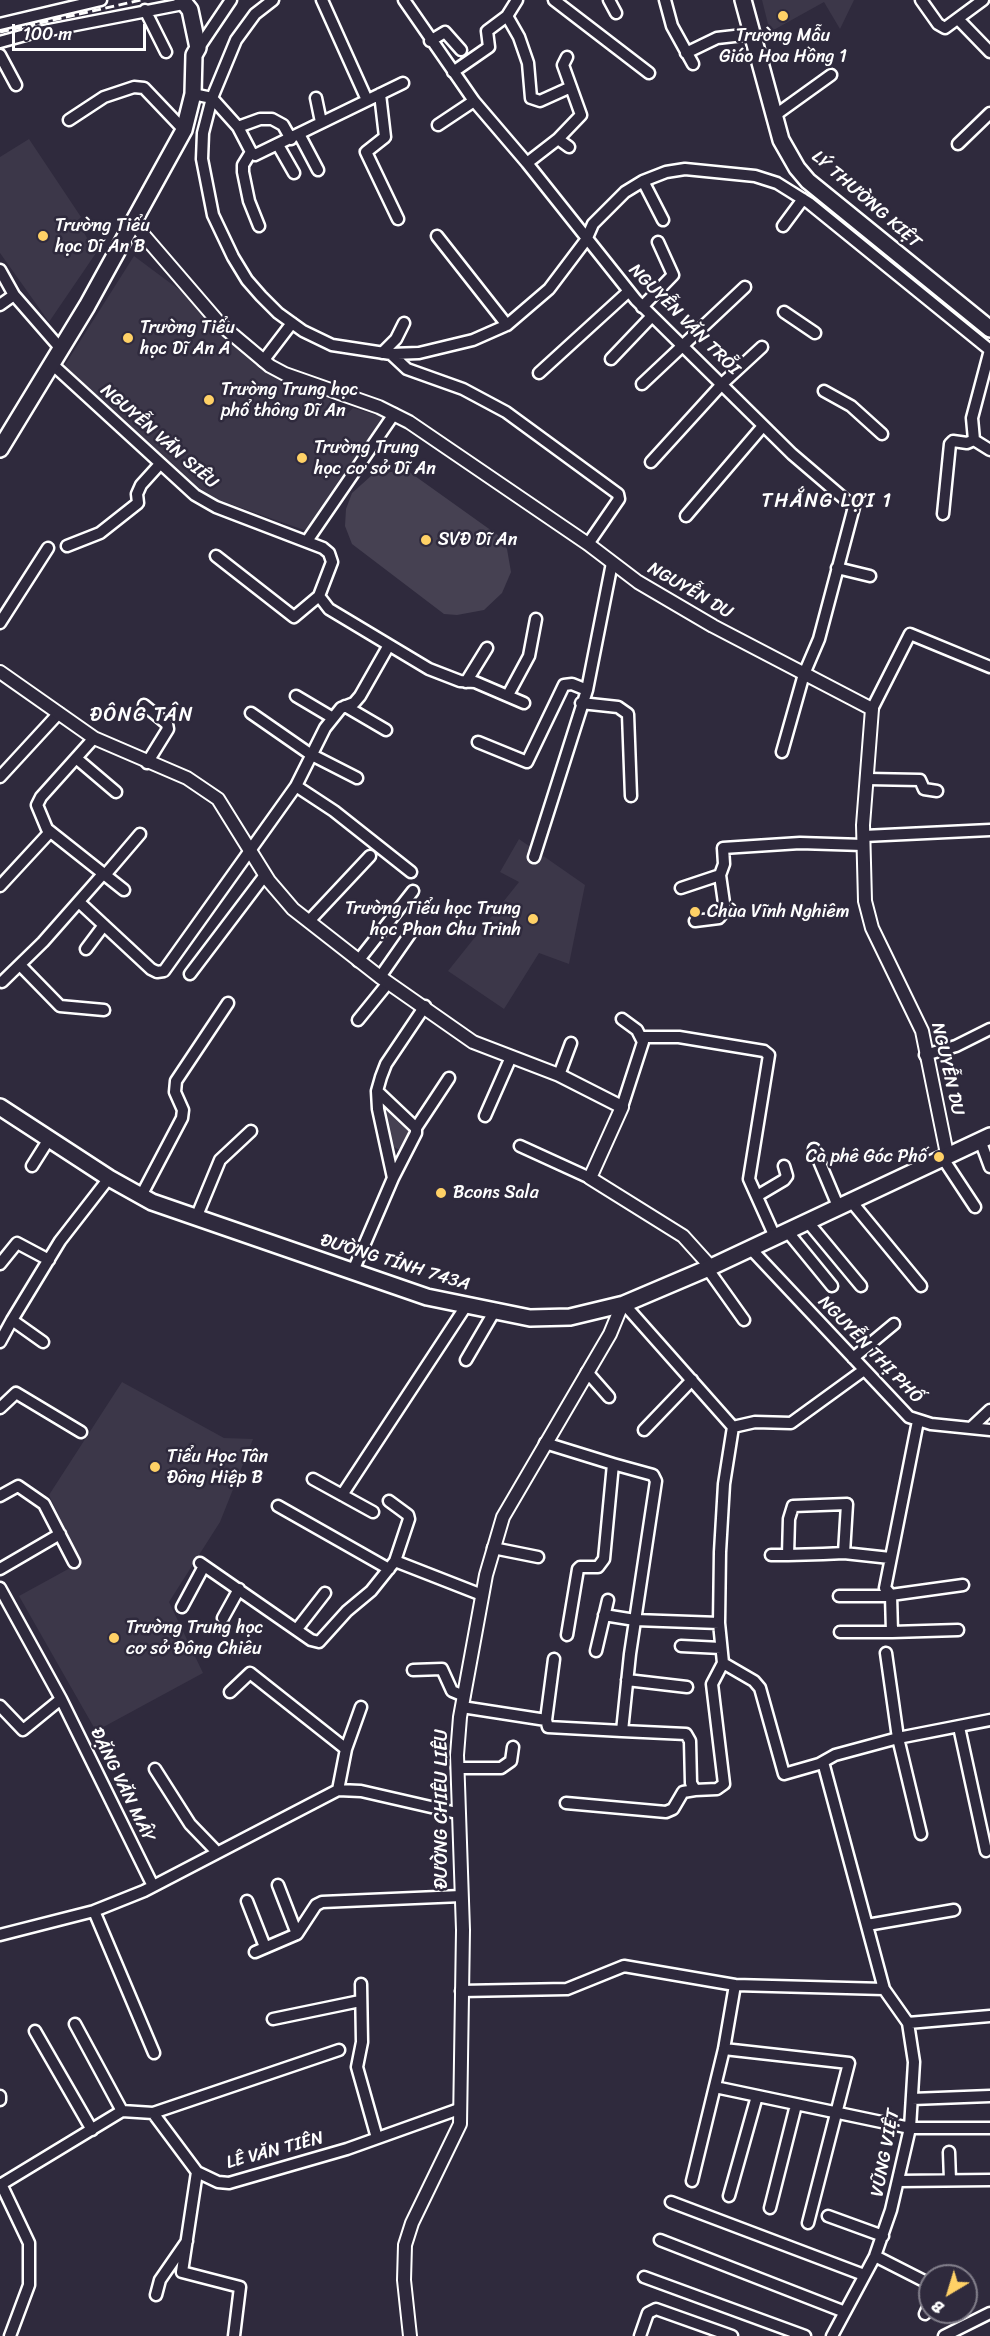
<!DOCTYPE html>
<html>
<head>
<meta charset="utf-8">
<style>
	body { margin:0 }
	#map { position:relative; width:990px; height:2336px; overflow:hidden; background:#2f2a3d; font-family:Sriracha,sans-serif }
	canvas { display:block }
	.north { position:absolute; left:918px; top:2264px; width:60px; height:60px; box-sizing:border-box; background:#2f2a3d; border:2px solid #827f8b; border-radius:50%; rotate:218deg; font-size:16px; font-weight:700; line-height:24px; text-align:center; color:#fff }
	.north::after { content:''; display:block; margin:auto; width:21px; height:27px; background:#ffd166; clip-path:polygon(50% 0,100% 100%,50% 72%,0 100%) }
	.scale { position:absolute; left:12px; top:24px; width:134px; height:27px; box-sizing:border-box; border:3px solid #fff; border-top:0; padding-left:8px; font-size:18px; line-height:21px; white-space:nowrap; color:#fff; -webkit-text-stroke:4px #2f2a3d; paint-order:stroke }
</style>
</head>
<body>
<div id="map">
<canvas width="990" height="2336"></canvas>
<div class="north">B</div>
<div class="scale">100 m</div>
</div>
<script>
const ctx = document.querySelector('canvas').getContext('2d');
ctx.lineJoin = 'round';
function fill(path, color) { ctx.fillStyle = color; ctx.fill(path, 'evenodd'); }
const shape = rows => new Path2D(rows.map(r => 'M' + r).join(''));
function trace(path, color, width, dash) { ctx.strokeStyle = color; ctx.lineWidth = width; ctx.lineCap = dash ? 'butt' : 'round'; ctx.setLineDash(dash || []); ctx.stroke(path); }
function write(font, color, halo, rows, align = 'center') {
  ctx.font = font + ' Sriracha,sans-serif'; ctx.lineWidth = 5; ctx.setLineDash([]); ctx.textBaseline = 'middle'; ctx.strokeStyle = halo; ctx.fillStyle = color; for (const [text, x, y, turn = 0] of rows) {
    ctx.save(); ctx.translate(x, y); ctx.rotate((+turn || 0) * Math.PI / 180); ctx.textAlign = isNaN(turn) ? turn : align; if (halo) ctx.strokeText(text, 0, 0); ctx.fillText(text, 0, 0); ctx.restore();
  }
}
const built = shape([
	[762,0,854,0,840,29,824,2,770,32],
	[29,139,81,217,77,221,96,253,49,322,0,253,0,157],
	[134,256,189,297,213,326,275,376,325,396,347,414,353,408,383,417,307,531,216,499,191,485,63,368],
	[519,839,585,885,569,964,539,953,504,1009,448,971,519,882,500,872],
	[122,1382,224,1438,253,1439,220,1522,169,1602,203,1673,96,1731,19,1596,81,1562,49,1495]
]);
const green = shape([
	[401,470,408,471,499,536,507,549,511,572,502,593,484,610,457,615,444,614,352,544,345,526,346,509,352,493,371,476],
	[386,1110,391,1111,408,1127,408,1136,399,1150,394,1147]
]);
const minor = shape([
	[273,0,255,14,236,40,212,98,203,133,202,159,213,215,233,257,247,280,261,296,278,313,303,331,332,345,391,354,419,353,473,340,507,325,549,289,586,240,593,224,625,192,643,181,666,172,685,169,755,176,777,183,809,203,990,350,972,418,974,440,990,450],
	[322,0,367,100],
	[404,0,474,101,527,163,636,300,792,454,854,507,819,639,804,674,782,752],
	[517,0,507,16,519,37,528,63,531,98,540,101,571,87],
	[554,0,649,73],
	[609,0,616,13],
	[665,0,672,26,693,64],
	[921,0,938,24,945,28,983,0],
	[145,10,166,52],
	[959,20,990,52],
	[0,24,101,0],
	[430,41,445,32,461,50],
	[0,42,29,34,183,4],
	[196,52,231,0],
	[686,53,717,38,752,34],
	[0,55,16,85],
	[453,72,489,47,487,31,507,16],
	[193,94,212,98,238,127,251,152,255,155,403,83],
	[380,94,385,137,366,152,398,219],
	[316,98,321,122],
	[774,116,831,75],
	[69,120,104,97,134,87,144,88,184,130],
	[438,125,474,101],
	[238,127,260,119,272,119,283,125,291,139],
	[299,134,318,170],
	[558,139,581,115,563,65,567,57],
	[958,144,990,113],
	[278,145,294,173],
	[251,152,243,165,243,172,249,201,259,226],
	[527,163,558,139,569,147],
	[643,181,663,220],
	[783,226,803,199],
	[437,236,507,325],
	[0,270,14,295,61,349],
	[0,305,14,295],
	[642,307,673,275,658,242],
	[784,312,815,333],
	[382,353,396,339,404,323],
	[391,354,407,369,463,389,506,412,618,494,619,499,588,544],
	[611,359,652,316],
	[263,361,292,323],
	[52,364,195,495,216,507,323,548,329,553,332,562,319,596,329,609,429,669,460,681,475,682,524,703],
	[539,373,629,291],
	[642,384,745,287],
	[824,391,851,406,882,434],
	[651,462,723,383,762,347],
	[943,514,950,444,953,441,967,443,974,440],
	[686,516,763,426],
	[307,541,394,414],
	[67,546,100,533,138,503,137,494,141,485,160,464],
	[216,556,294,617,319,596],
	[837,568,870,576],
	[0,623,48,548],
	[466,682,487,648],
	[508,695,529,656,536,619],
	[296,696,333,718],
	[581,703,618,707,628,714,631,796],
	[144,705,167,724,168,729,147,763],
	[345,706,386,730],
	[872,709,910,634,990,667],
	[251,713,310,754,357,778],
	[94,738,41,797,37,805,47,829,124,890],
	[478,742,527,762,564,685,572,684,587,690],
	[76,758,116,792],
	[0,777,59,713],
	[868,779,920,780,924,789,937,791],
	[296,786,334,811,411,872],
	[864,836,990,830],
	[534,857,587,690,612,563],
	[105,875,140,834],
	[0,886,50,832],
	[681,888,720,875,724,864,723,848,800,843,863,845],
	[79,902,151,969,157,972,164,971,296,786,325,728,341,708,354,703,360,696,389,645],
	[309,921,370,856],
	[695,921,719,918,725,910,720,875],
	[86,949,104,925],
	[358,961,413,891],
	[20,965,60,1006,104,1010],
	[190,974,265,875],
	[380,977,410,934],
	[2,982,43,942,103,874],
	[358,1020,388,983],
	[642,1037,679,1037,764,1051,769,1055,749,1179,775,1237],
	[925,1055,956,1046,990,1029],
	[559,1075,571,1043],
	[377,1091,416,1128,416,1133,393,1178],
	[622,1107,643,1042,637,1030,622,1019],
	[485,1116,511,1057],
	[416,1128,449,1078],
	[980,1140,990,1167],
	[520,1146,590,1178],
	[814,1149,838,1206],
	[942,1157,975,1207],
	[32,1166,49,1139],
	[141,1196,182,1118,183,1110,175,1092,176,1081,228,1003],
	[757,1196,784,1180,787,1176,784,1166],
	[850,1200,921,1286],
	[196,1218,220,1160,251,1131],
	[807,1221,861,1286],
	[787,1231,832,1286],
	[750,1248,909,1417,931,1424,990,1430],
	[0,1264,17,1243,49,1260],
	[707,1268,744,1320],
	[353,1271,393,1178,378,1109,377,1091,381,1077,386,1064,425,1006],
	[0,1342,12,1320],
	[43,1342,12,1320,60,1241,109,1178],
	[853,1358,894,1324],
	[466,1360,494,1312],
	[587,1372,609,1397],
	[0,1408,16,1393,81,1432],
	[918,1421,885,1588,891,1595,963,1585],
	[973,1426,990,1410],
	[733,1427,755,1422,791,1423,864,1370],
	[644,1430,692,1380],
	[545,1443,613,1464,604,1559,598,1567,580,1567,578,1569,567,1635],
	[313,1479,373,1512],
	[342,1495,466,1306],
	[0,1496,18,1486,44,1504,74,1562],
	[278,1506,389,1569],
	[493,1548,538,1557],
	[844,1553,890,1558],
	[771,1555,788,1555,823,1554,844,1553,847,1504,793,1506,789,1519,788,1555],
	[395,1561,482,1595],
	[200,1563,311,1640,319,1642,347,1611,371,1591,395,1561,409,1519,408,1515,389,1501],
	[0,1569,60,1534],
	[0,1588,61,1699,23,1730,0,1706],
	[891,1595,892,1632,958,1630],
	[839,1596,891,1596],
	[182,1607,204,1566],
	[604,1615,635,1620,719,1623],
	[223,1618,239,1589],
	[297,1629,325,1593],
	[840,1632,892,1632],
	[681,1646,721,1648],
	[596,1651,608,1600],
	[886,1653,898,1738,921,1834],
	[554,1659,546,1720,548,1727,622,1731,630,1654,656,1481,653,1475,613,1464],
	[723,1663,754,1681,760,1688,784,1774,819,1764,835,1755,898,1738,990,1720],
	[413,1670,442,1669,452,1691,464,1696],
	[627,1680,687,1687],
	[230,1692,250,1673,346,1749],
	[61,1699,153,1886],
	[462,1707,546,1720],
	[959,1727,986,1851],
	[622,1731,686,1734,690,1741,691,1783,695,1790,717,1789,724,1784,712,1684,723,1663,719,1623,720,1552,724,1484,733,1427,624,1304],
	[823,1762,884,1989,908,2023,914,2062,910,2128,891,2210,875,2256,832,2336],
	[457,1768,501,1768,511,1761,513,1747],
	[155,1769,190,1824,217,1852],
	[338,1790,346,1749,361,1707],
	[566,1803,666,1812,673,1809,683,1792,695,1790],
	[278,1885,297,1934],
	[247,1901,265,1947],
	[94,1911,154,2053],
	[867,1925,954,1910],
	[0,1935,94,1911,144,1891,338,1790,361,1791,457,1813],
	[255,1952,297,1934,316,1905,322,1902,461,1896],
	[361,1984,362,2042,357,2067,377,2138],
	[461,1991,567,1989,624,1966,735,1985,884,1989],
	[273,2019,360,2001],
	[908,2023,990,2016],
	[75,2024,122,2111],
	[35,2031,92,2130],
	[724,2049,849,2063,808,2223],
	[715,2087,910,2128,990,2128],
	[0,2096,0,2100],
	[912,2099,990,2096],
	[153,2113,339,2050],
	[949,2152,950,2180],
	[197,2172,182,2272,240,2287,234,2336],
	[692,2181,724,2049,735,1985],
	[898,2181,990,2180],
	[1,2184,29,2243,29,2285,10,2336],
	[0,2185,122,2111,153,2113,197,2172,218,2182,229,2183,347,2149,459,2109],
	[729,2196,757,2096],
	[671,2202,864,2275],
	[770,2208,796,2105],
	[828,2216,883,2236],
	[660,2240,845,2312],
	[875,2256,930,2284],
	[644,2277,805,2336],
	[156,2295,160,2280,187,2241],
	[925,2314,930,2303],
	[640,2336,648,2313,656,2309,732,2336],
	[944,2336,990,2313]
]);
const tertiary = shape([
	[134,224,220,324,270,366,285,374,379,407,409,422,588,544,638,582,713,626,872,709,863,825,865,901,872,928,922,1031,947,1154],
	[0,672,94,738,187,778,218,799,269,881,293,909,380,977,473,1042,559,1075,622,1107,590,1178,683,1236,711,1267],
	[410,2336,404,2280,405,2245,412,2223,460,2124,463,1930,457,1755,460,1717,486,1575,503,1517,610,1334,622,1305]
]);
const secondary = shape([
	[743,0,781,140,797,168,808,181,990,329],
	[0,449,87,306,184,130,193,94,194,55,198,48,190,10,182,0],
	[0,1107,109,1178,152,1202,427,1297,530,1318,570,1317,624,1304,711,1267,990,1136]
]);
const rail = shape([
	[0,32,141,0]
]);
const markers = [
	[783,16,6,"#ffd166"],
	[43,236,6,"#ffd166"],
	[128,338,6,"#ffd166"],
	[209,400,6,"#ffd166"],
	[302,458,6,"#ffd166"],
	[426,540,6,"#ffd166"],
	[695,912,6,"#ffd166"],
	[533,919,6,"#ffd166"],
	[939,1157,6,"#ffd166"],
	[441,1193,6,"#ffd166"],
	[155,1467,6,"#ffd166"],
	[114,1638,6,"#ffd166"]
];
const poiNames = [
	["Trường Mẫu",783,36,"center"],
	["Giáo Hoa Hồng 1",783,57,"center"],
	["Trường Tiểu",55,226],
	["học Dĩ An B",55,247],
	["Trường Tiểu",140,328],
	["học Dĩ An A",140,349],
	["Trường Trung học",221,390],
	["phổ thông Dĩ An",221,411],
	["Trường Trung",314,448],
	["học cơ sở Dĩ An",314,469],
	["SVĐ Dĩ An",438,540],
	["Trường Tiểu học Trung",521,909,"right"],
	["học Phan Chu Trinh",521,930,"right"],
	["Chùa Vĩnh Nghiêm",707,912],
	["Cà phê Góc Phố",927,1157,"right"],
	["Bcons Sala",453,1193],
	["Tiểu Học Tân",167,1457],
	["Đông Hiệp B",167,1478],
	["Trường Trung học",126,1628],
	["cơ sở Đông Chiêu",126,1649]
];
const streetNames = [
	["LÝ THƯỜNG KIỆT",866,200,41],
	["NGUYỄN VĂN TRỖI",684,320,45],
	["NGUYỄN VĂN SIÊU",159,437,41],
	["NGUYỄN DU",690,591,30],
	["NGUYỄN DU",947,1069,77],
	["ĐƯỜNG TỈNH 743A",395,1263,17],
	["NGUYỄN THỊ PHỐ",870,1350,46],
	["ĐẶNG VĂN MÂY",122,1785,64],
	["ĐƯỜNG CHIÊU LIÊU",442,1809,-90],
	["LÊ VĂN TIÊN",275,2151,-15],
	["VŨNG VIỆT",886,2153,-79]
];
const neighbourhoodNames = [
	["THẮNG LỢI 1",827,502],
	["ĐÔNG TÂN",142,716]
];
fill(built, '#3c3749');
fill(green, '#464152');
trace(minor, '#fff', 15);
trace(tertiary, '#fff', 16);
trace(secondary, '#fff', 20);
trace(minor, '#2f2a3d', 10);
trace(tertiary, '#2f2a3d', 12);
trace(secondary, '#2f2a3d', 15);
trace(rail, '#fff', 3, [9, 4.5]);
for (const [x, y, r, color] of markers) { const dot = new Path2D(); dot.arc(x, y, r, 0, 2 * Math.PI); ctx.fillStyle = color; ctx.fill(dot); trace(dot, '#2f2a3d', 2); }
write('18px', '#fff', '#2f2a3d', poiNames, 'left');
write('18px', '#fff', '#2f2a3d', streetNames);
ctx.letterSpacing = '1.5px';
write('20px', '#fff', '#2f2a3d', neighbourhoodNames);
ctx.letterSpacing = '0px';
</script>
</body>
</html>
